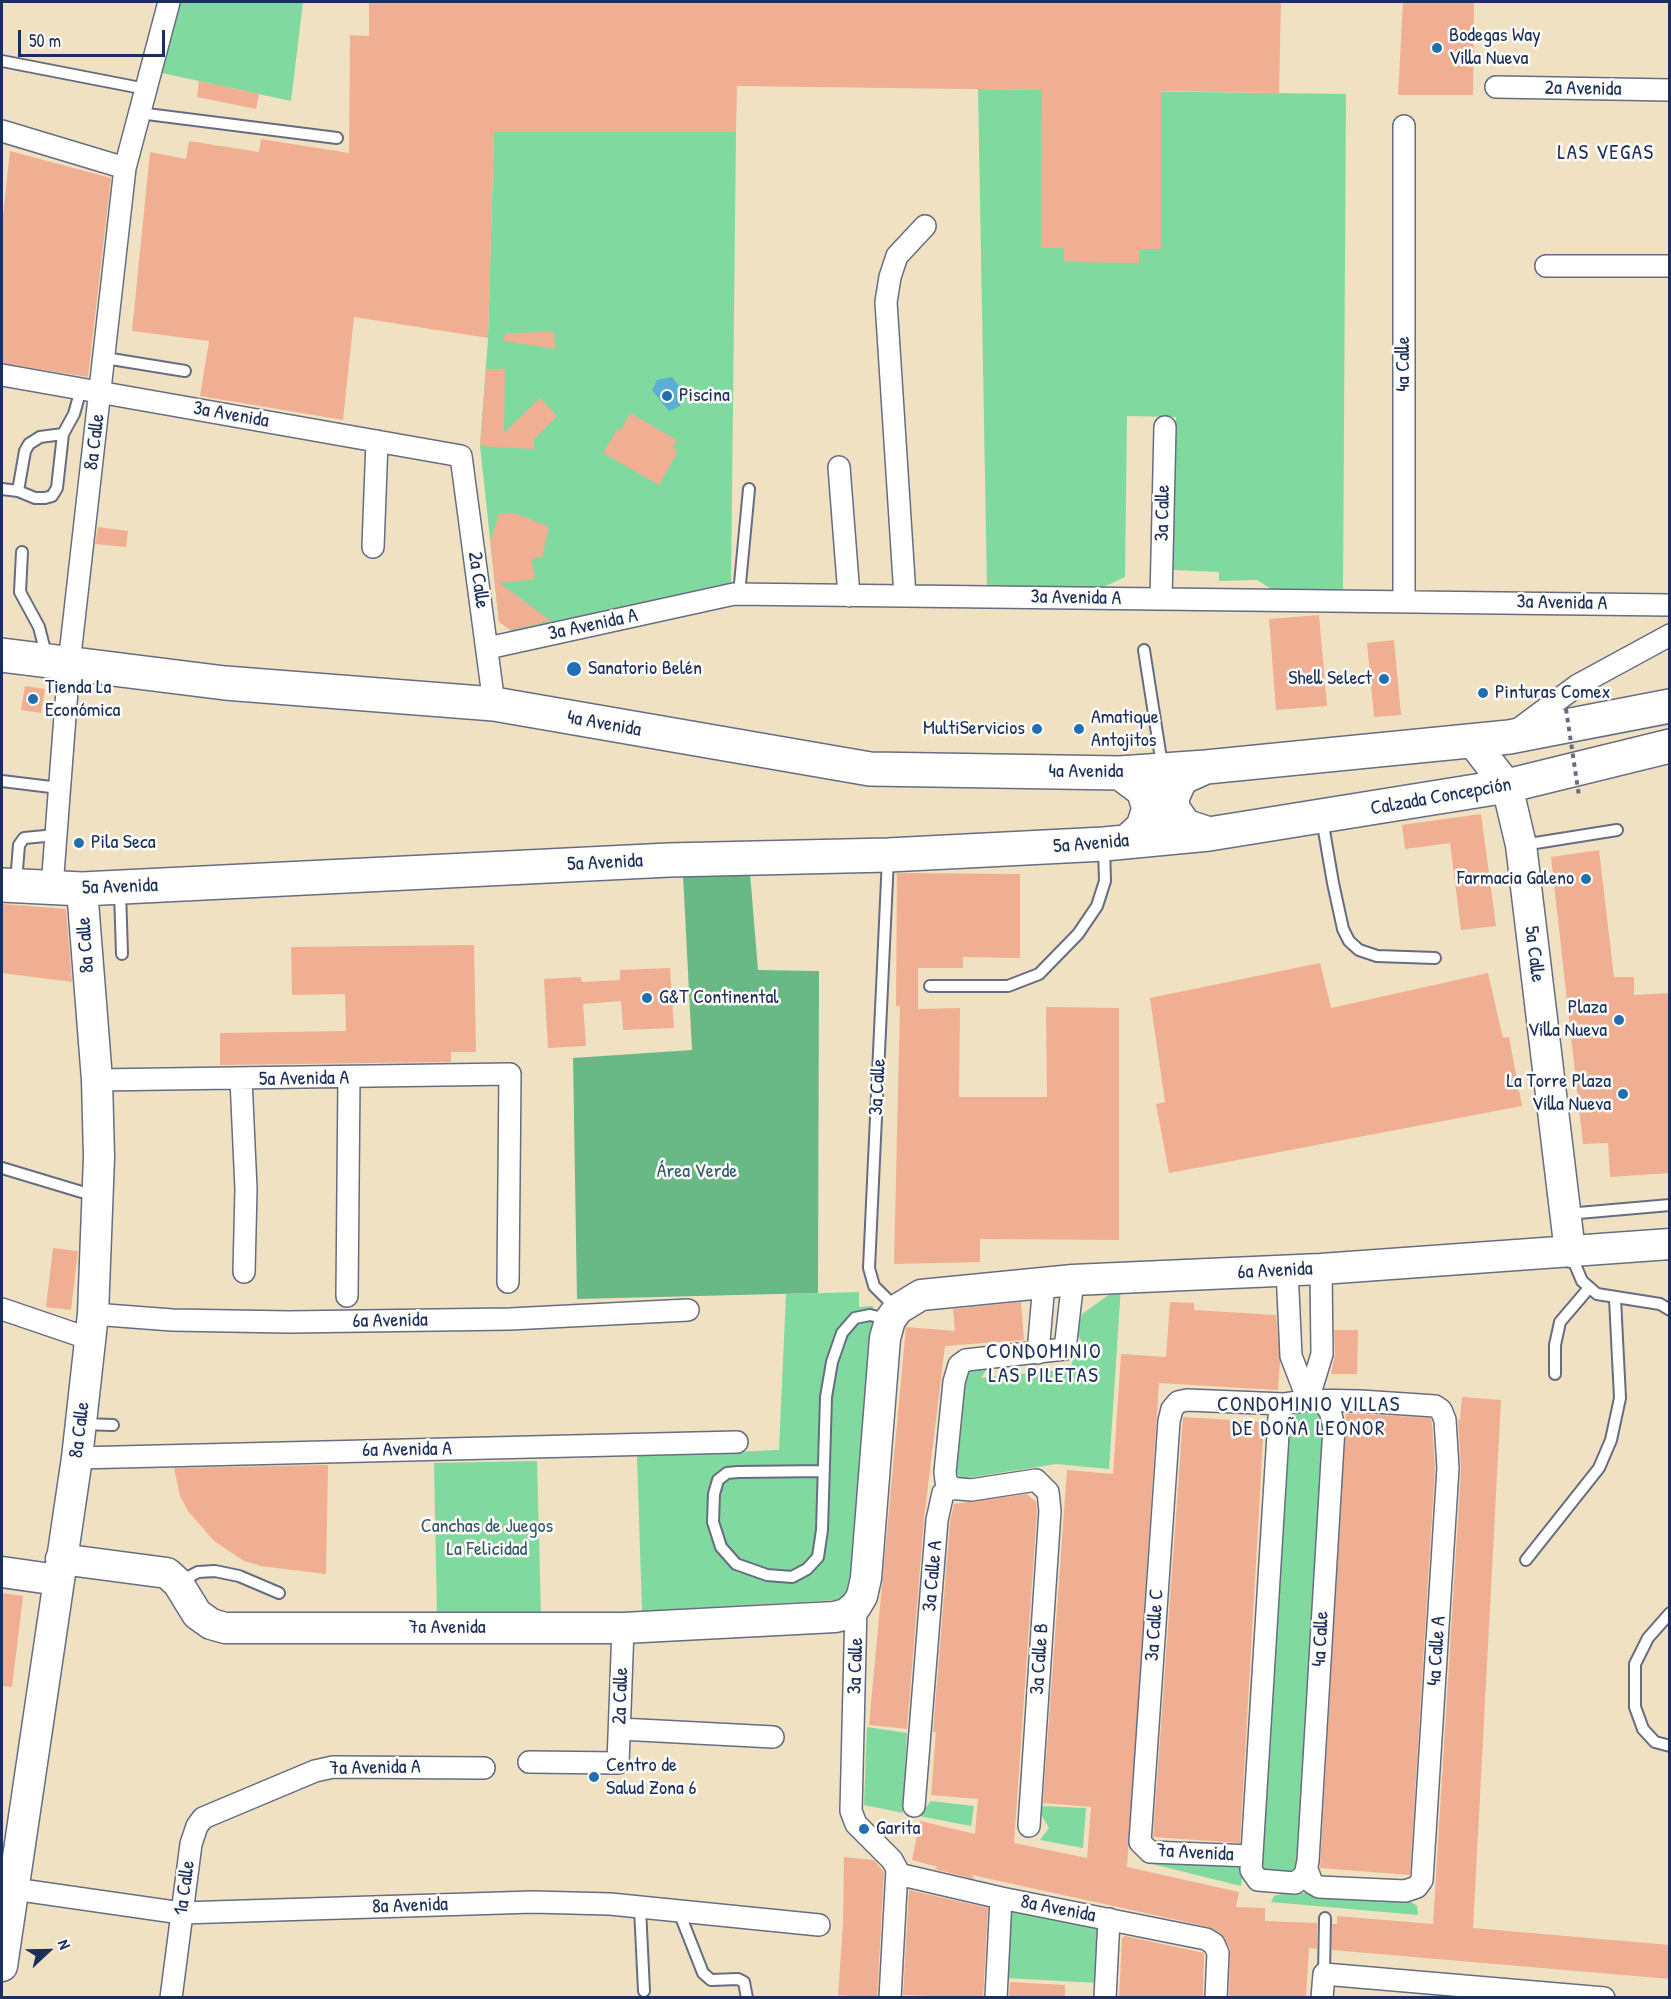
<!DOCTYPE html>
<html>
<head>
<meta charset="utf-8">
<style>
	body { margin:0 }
	#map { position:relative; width:1671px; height:1999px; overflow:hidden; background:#f0e1c2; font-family:"Patrick Hand",sans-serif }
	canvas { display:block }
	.frame { position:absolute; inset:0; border:3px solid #1b2f5e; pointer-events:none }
	.north { position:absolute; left:18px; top:1921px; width:60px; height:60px; -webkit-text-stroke:4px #fdfcf7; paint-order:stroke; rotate:68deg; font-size:16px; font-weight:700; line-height:24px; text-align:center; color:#1b2f5e }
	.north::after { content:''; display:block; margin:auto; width:21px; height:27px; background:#1b2f5e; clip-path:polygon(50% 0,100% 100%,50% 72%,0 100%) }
	.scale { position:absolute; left:18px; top:30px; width:147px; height:27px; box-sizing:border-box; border:3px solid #1b2f5e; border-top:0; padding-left:8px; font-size:18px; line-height:21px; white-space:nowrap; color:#1b2f5e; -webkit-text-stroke:4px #fdfcf7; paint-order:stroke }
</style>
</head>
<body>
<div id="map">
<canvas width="1671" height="1999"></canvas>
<div class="frame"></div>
<div class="north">N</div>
<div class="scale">50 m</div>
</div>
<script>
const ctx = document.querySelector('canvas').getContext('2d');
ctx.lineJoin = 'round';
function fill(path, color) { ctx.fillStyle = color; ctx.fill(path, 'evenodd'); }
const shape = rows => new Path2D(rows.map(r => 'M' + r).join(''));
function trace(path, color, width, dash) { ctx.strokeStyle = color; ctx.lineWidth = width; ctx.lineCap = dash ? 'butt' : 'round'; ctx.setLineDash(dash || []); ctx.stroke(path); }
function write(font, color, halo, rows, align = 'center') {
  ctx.font = font + ' "Patrick Hand",sans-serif'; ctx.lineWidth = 5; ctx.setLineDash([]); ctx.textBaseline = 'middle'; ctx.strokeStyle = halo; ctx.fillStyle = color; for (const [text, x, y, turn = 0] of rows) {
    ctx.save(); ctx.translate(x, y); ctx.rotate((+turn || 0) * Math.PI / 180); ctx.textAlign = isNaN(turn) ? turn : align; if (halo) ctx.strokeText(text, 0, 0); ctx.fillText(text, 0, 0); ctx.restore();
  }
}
const green = shape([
	[180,2,303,2,291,101,162,73],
	[978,89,1346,94,1343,590,1273,590,1257,580,1219,581,1219,572,1173,570,1176,417,1127,416,1125,577,1099,589,987,589],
	[494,132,736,132,731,586,515,633,499,622,480,446,488,338],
	[1121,1286,1109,1469,1056,1464,961,1479,953,1468,962,1381,969,1370,989,1366,981,1378,1070,1369,1075,1354,1083,1354,1083,1343,1077,1334,1082,1314],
	[859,1292,859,1307,873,1306,852,1581,848,1590,842,1597,835,1600,642,1611,637,1456,779,1450,786,1294],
	[1298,1411,1319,1413,1325,1420,1300,1874,1262,1873,1260,1835,1288,1421],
	[537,1461,541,1614,437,1616,434,1463],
	[867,1727,907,1733,903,1813,864,1805],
	[931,1801,974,1806,971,1826,919,1816],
	[1041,1806,1086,1808,1083,1848,1040,1840,1049,1828,1041,1814],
	[1163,1860,1240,1865,1243,1870,1241,1886,1144,1862],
	[1289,1892,1408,1900,1417,1906,1418,1915,1271,1902,1274,1896],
	[1014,1910,1099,1927,1098,1983,1005,1978,1009,1913]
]);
const forest = shape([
	[750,873,758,970,819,971,818,1293,577,1299,573,1058,692,1050,683,875]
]);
const water = shape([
	[672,377,680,387,680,406,669,411,652,390,657,380]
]);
const building = shape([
	[369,2,1281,2,1279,93,1161,91,1161,249,1139,249,1139,263,1064,262,1064,248,1041,248,1042,90,737,86,736,132,494,132,488,338,354,317,343,420,200,396,209,341,132,331,150,152,186,159,189,141,259,152,261,139,349,153,350,35,369,36],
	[1403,2,1474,2,1473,95,1398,95],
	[199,81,259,94,256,109,197,97],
	[10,151,111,178,88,377,2,363,2,225],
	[554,332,555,349,504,341,505,333],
	[486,369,505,369,504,433,540,398,557,416,534,439,534,449,480,446],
	[630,413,677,440,673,448,678,451,659,485,603,453,617,429,621,430],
	[499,513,517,514,549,527,542,557,531,559,535,579,500,583,551,621,511,630,499,622,490,538,492,538],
	[98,527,128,531,126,547,95,544],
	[1319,615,1327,706,1276,710,1269,619],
	[1394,640,1401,715,1374,717,1367,643],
	[25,686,45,689,41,713,21,710],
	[1481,814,1496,926,1461,930,1450,843,1405,849,1402,825],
	[1599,850,1614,977,1634,977,1634,995,1670,993,1670,1173,1610,1177,1608,1143,1583,1144,1551,857],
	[897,873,1020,874,1020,958,963,957,963,968,918,968,918,1009,960,1008,959,1097,1047,1097,1046,1007,1119,1008,1119,1240,980,1239,980,1262,894,1264,900,1006,896,1006],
	[2,904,66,909,72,982,2,973],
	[474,945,476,1052,451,1052,451,1062,220,1065,220,1033,346,1031,345,994,292,995,291,947],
	[1320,963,1331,1008,1488,973,1503,1038,1509,1037,1522,1106,1169,1173,1156,1104,1165,1102,1150,998],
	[670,968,674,1028,623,1030,621,1001,583,1004,586,1046,548,1048,544,979,581,977,582,982,620,980,620,970],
	[53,1248,78,1251,71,1310,46,1307],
	[1021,1302,1024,1340,945,1346,924,1519,907,1729,869,1725,906,1327,955,1331,953,1309],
	[1170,1302,1194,1303,1194,1310,1276,1315,1280,1362,1278,1390,1159,1383,1127,1867,1239,1892,1236,1907,1265,1908,1265,1921,1317,1923,1317,1949,1309,1948,1306,1998,1229,1998,1230,1948,1221,1934,1209,1927,972,1875,974,1879,934,1869,938,1867,912,1860,920,1821,975,1834,978,1799,931,1795,936,1732,933,1732,950,1522,954,1504,1027,1494,1036,1502,1037,1511,1014,1843,1087,1858,1091,1807,1043,1803,1067,1470,1113,1474,1121,1354,1166,1357],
	[1334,1330,1358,1330,1357,1374,1331,1374,1335,1354],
	[1462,1397,1501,1400,1473,1928,1670,1945,1670,1979,1332,1950,1332,1924,1337,1924,1337,1916,1433,1924,1461,1469,1458,1420,1460,1420],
	[1346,1413,1431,1418,1432,1423,1435,1468,1410,1875,1320,1868],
	[1183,1417,1264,1422,1240,1843,1153,1837],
	[328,1465,326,1574,261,1566,244,1561,214,1541,188,1511,180,1496,174,1468],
	[2,1593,23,1596,12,1687,2,1686],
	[844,1857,874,1860,884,1872,877,1998,838,1995,843,1924],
	[909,1890,988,1908,983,1998,903,1995],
	[1125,1936,1204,1953,1203,1998,1119,1998,1122,1938],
	[1010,1982,1065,1985,1065,1998,1009,1998]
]);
const lane = shape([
	[2,61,146,89],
	[139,113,337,138],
	[105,358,185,371],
	[63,434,40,437,29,444,25,451,18,491,35,498,45,498,52,496,57,488,63,434,74,414,81,389],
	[2,489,18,491],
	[22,552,20,592,39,627,47,658],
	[739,594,749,489],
	[1144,650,1162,765],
	[2,781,59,788],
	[1322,819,1333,883,1343,929,1349,941,1359,950,1377,956,1435,958],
	[1523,845,1617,830],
	[888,858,869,1268,874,1286,897,1309],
	[16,882,19,845,24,838,56,835],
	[120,891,122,954],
	[930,986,1008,986,1039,974,1078,934,1097,906,1105,881,1104,848],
	[2,1168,95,1196],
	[1567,1214,1670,1205],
	[1571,1255,1582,1281,1597,1294,1660,1304,1670,1310],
	[1555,1374,1555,1345,1560,1322,1589,1288],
	[81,1424,113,1425],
	[824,1471,738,1472,727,1473,718,1480,714,1494,713,1522,721,1547,736,1564,767,1575,792,1577,807,1569,818,1557,822,1530,826,1397,832,1362,842,1333,855,1318,870,1315,887,1319],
	[1526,1560,1599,1468,1611,1440,1620,1398,1615,1299],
	[181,1581,198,1572,215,1571,239,1576,279,1593],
	[1670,1613,1648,1638,1635,1664,1635,1707,1643,1729,1655,1742,1670,1746],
	[640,1908,644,1991],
	[679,1912,703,1973,711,1980,738,1979,744,1982,747,1998],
	[1324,1974,1325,1918]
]);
const street = shape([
	[1496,87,1670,90],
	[1404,126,1404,602],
	[2,131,125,168],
	[1546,266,1670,266],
	[2,375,461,456,494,704],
	[839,467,849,596],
	[373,547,377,441],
	[905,596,886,302,890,277,897,256,925,226],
	[1161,599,1165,427],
	[488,648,734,594,1670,605],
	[1516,731,1578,685,1670,635],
	[52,887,69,664,125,168,169,2],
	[241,1079,246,1189,244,1272],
	[97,1080,510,1074,508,1282],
	[1287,1270,1291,1356,1308,1400],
	[347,1296,349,1078],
	[2,1309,90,1339],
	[93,1314,172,1320,289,1322,510,1319,688,1310],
	[1038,1353,1044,1283],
	[1308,1400,1322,1354,1321,1269],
	[1284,1404,1279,1418,1251,1870,1258,1880,1295,1883,1305,1875,1308,1861,1334,1427,1330,1411,1322,1401],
	[77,1458,737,1442],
	[953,1489,946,1481,945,1472,954,1382,959,1365,966,1360,1065,1349,1073,1280],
	[856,1606,851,1811,856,1824,892,1860,897,1869,890,1998],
	[620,1729,773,1737],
	[529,1762,618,1763,623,1628],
	[914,1806,937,1520,943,1493,949,1488,971,1490,1036,1480,1048,1492,1050,1511,1029,1826],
	[1252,1856,1150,1852,1140,1842,1169,1421,1172,1409,1178,1402,1187,1400,1284,1404,1308,1400,1360,1401,1435,1406,1441,1410,1445,1420,1448,1468,1422,1880,1417,1887,1405,1891,1319,1887,1312,1883,1307,1869],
	[898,1874,1001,1898,1206,1939,1214,1944,1218,1953,1216,1998],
	[14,1889,181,1913,533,1902,610,1904,819,1925],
	[171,1998,191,1844,197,1826,203,1818,315,1771,333,1767,484,1768],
	[996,1998,1001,1898],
	[1105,1998,1109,1919],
	[1322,1998,1324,1974,1604,1998]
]);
const secondary = shape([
	[1472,741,1507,786,1521,845,1570,1252],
	[61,1559,167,1573,178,1583,197,1614,211,1624,225,1628,623,1628,835,1617,846,1614,856,1606,862,1596,866,1578,885,1338,890,1320,898,1309,921,1295,1073,1280,1321,1269,1670,1244],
	[2,1572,58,1580],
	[2,1966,77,1458,93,1314,99,1157,97,1080,82,889]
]);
const primary = shape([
	[2,655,225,683,494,704,870,769,1120,773,1206,767,1509,737,1670,706],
	[1206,767,1181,778,1172,798,1173,809,1185,826,1209,834],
	[1120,773,1143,790,1149,808,1143,827,1128,841],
	[2,885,82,889,669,860,888,855,1104,844,1209,834,1507,786,1670,746]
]);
const pathBridge = shape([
	[1566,709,1579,796]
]);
const markers = [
	[1437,48,6,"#1f6fb2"],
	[667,396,6,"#1f6fb2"],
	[574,669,8,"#1f6fb2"],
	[1384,679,6,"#1f6fb2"],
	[1483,693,6,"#1f6fb2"],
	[33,699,6,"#1f6fb2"],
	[1037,729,6,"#1f6fb2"],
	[1079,729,6,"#1f6fb2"],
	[79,843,6,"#1f6fb2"],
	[1586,879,6,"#1f6fb2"],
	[647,998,6,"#1f6fb2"],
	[1619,1020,6,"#1f6fb2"],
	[1623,1094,6,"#1f6fb2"],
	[594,1777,6,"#1f6fb2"],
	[864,1829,6,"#1f6fb2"]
];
const poiNames = [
	["Bodegas Way",1449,36],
	["Villa Nueva",1449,59],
	["Piscina",679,396],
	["Sanatorio Belén",588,669],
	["Shell Select",1372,679,"right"],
	["Tienda La",45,688],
	["Económica",45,711],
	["Pinturas Comex",1495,693],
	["Amatique",1091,718],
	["Antojitos",1091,741],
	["MultiServicios",1025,729,"right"],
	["Pila Seca",91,843],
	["Farmacia Galeno",1574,879,"right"],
	["G&T Continental",659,998],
	["Plaza",1607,1008,"right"],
	["Villa Nueva",1607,1031,"right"],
	["La Torre Plaza",1611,1082,"right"],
	["Villa Nueva",1611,1105,"right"],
	["Centro de",606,1766],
	["Salud Zona 6",606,1789],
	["Garita",876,1829]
];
const streetNames = [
	["2a Avenida",1583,89,1],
	["4a Calle",1404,364,-90],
	["3a Avenida",231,415,10],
	["8a Calle",95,442,-83],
	["3a Calle",1163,513,-89],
	["2a Calle",478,580,82],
	["3a Avenida A",1076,598,1],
	["3a Avenida A",1562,603,1],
	["3a Avenida A",593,625,-12],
	["4a Avenida",604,724,10],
	["4a Avenida",1086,772],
	["Calzada Concepción",1441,797,-10],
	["5a Avenida",1091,844,-5],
	["5a Avenida",605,863,-3],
	["5a Avenida",120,887,-2],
	["8a Calle",86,945,-94],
	["5a Calle",1534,954,83],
	["5a Avenida A",304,1079,-1],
	["3a Calle",878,1087,-87],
	["6a Avenida",1275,1271,-3],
	["6a Avenida",390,1321,-1],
	["8a Calle",80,1430,-83],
	["6a Avenida A",407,1450,-1],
	["3a Calle A",933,1576,-85],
	["3a Calle C",1155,1625,-86],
	["7a Avenida",447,1628],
	["4a Calle",1321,1639,-87],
	["4a Calle A",1437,1651,-86],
	["3a Calle B",1040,1659,-86],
	["3a Calle",856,1666,-88],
	["2a Calle",621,1696,-88],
	["7a Avenida A",375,1768,-1],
	["7a Avenida",1195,1853,3],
	["1a Calle",185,1888,-82],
	["8a Avenida",410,1906,-2],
	["8a Avenida",1058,1909,11]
];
const parkNames = [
	["Área Verde",697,1172],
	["Canchas de Juegos",487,1527],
	["La Felicidad",487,1550]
];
const neighbourhoodNames = [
	["LAS VEGAS",1606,153],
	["CONDOMINIO",1044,1352],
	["LAS PILETAS",1044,1376],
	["CONDOMINIO VILLAS",1309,1405],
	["DE DOÑA LEONOR",1309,1429]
];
fill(green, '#80d99e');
fill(forest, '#68b985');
fill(water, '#59b0d6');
fill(building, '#f0af93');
trace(lane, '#666d81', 14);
trace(street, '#666d81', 24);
trace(secondary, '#666d81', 33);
trace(primary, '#666d81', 36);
trace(lane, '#fff', 10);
trace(street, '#fff', 21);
trace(secondary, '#fff', 30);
trace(primary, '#fff', 33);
trace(pathBridge, '#666d81', 4, [4.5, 4.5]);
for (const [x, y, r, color] of markers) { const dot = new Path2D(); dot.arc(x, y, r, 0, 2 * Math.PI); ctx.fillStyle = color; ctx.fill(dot); trace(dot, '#fdfcf7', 2); }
write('20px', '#1b2f5e', '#fdfcf7', poiNames, 'left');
write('20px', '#1b2f5e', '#fdfcf7', streetNames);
write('20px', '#345a6e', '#fdfcf7', parkNames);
ctx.letterSpacing = '1.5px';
write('21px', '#1b2f5e', '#fdfcf7', neighbourhoodNames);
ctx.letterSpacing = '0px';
</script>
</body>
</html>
